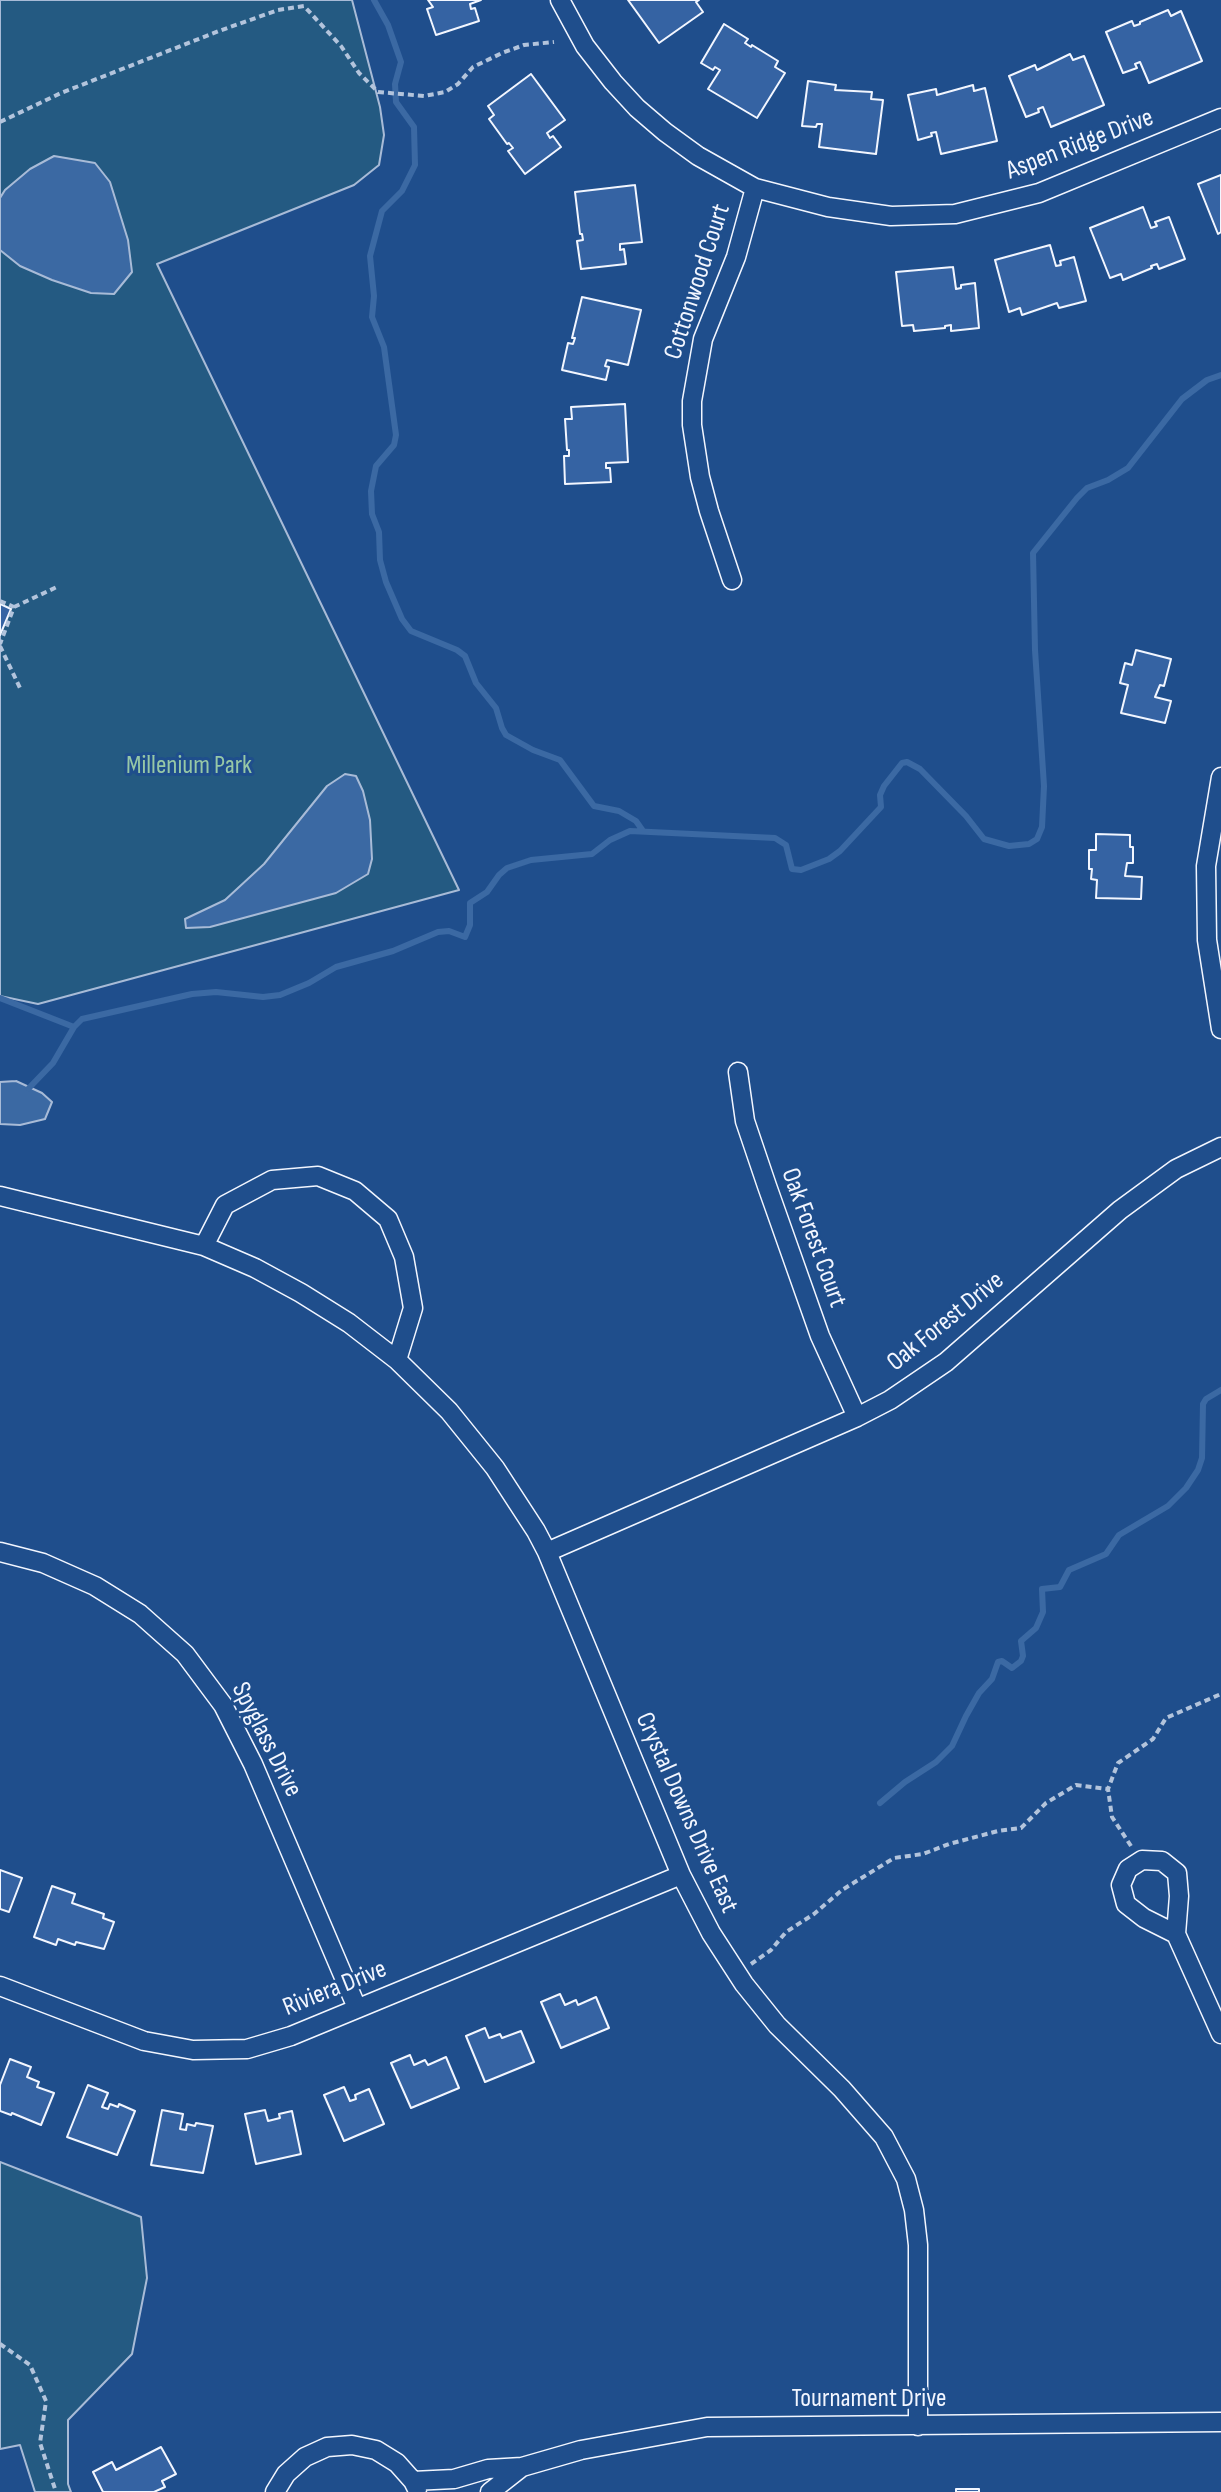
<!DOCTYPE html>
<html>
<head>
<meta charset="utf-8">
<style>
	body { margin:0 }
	canvas { display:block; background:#1f4e8c }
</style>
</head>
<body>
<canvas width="1221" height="2492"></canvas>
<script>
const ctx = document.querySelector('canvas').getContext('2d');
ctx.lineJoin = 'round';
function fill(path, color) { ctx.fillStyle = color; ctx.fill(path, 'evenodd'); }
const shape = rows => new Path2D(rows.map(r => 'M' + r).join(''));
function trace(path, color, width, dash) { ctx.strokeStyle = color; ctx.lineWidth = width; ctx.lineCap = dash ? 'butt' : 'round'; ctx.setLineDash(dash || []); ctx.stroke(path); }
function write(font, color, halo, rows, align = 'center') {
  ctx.font = font + ' "Sofia Sans Condensed",sans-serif'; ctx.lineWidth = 6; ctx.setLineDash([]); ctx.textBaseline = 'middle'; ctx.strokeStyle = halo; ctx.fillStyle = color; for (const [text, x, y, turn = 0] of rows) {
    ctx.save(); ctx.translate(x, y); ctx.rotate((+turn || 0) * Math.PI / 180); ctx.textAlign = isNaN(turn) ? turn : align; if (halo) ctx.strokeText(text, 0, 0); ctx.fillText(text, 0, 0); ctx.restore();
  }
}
const green = shape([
	[0,0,352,0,380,107,384,135,379,165,354,185,157,264,459,890,38,1004,0,996,0,0],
	[0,2162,141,2217,147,2278,132,2354,68,2420,68,2484,71,2492,35,2492,20,2445,0,2449,0,2162]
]);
const water = shape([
	[54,156,95,163,110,182,128,240,132,272,114,294,91,293,52,280,20,266,0,250,0,198,5,190,30,169,54,156],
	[345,774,356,776,363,791,370,820,372,859,368,874,336,893,210,927,186,928,185,919,225,900,264,864,327,786,345,774],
	[16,1081,42,1093,52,1102,45,1119,20,1125,0,1124,0,1082,16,1081]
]);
const stream = shape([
	[374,0,388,25,401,62,395,84,396,102,414,127,415,165,402,191,382,211,370,256,374,296,372,317,384,347,396,435,394,445,376,466,371,491,372,514,379,532,380,560,386,582,402,619,411,631,457,650,465,656,476,683,496,708,502,728,506,735,533,750,560,760,594,806,619,811,636,821,643,831],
	[0,998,74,1027],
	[29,1088,53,1063,74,1027,82,1019,192,994,216,992,263,997,280,995,309,983,336,967,393,951,438,932,449,931,465,937,470,925,470,903,487,892,499,875,507,868,531,860,592,854,610,840,630,831,775,838,786,845,792,869,801,870,829,859,840,851,881,807,880,795,884,786,902,763,907,762,920,769,966,816,984,839,1009,846,1029,844,1037,839,1042,827,1044,786,1035,650,1033,553,1077,498,1087,488,1108,480,1128,468,1182,399,1207,380,1221,375],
	[880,1803,905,1782,936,1762,952,1746,966,1716,979,1693,992,1679,998,1662,1002,1661,1012,1668,1021,1661,1023,1656,1021,1641,1036,1628,1043,1612,1042,1589,1060,1587,1069,1570,1106,1554,1119,1535,1168,1506,1186,1488,1198,1470,1202,1458,1203,1404,1206,1399,1221,1390]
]);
const building = shape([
	[428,0,481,0,470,4,471,9,475,8,479,21,436,35,427,9,433,7,428,0],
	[628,0,699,0,696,2,703,12,659,43,628,0],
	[1168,10,1171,16,1181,11,1202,61,1149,83,1140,62,1135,64,1137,68,1123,73,1106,32,1132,21,1134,26,1140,24,1140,22,1168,10],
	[724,24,748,39,745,43,751,47,752,45,778,61,775,67,785,73,757,118,708,89,720,70,715,67,713,70,701,63,724,24],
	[1070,54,1073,60,1084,56,1104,105,1051,127,1043,107,1038,109,1039,112,1026,117,1009,76,1035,65,1037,70,1070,54],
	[531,74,565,120,547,133,550,138,553,136,561,147,525,174,508,151,513,148,509,143,507,144,489,119,494,115,488,106,531,74],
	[808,81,836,85,835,90,872,92,871,99,883,100,876,154,819,147,822,124,817,124,816,127,802,126,808,81],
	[973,85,974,91,985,88,997,141,941,154,936,132,931,133,932,136,918,140,908,95,936,89,937,95,973,85],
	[1221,175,1221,232,1218,234,1198,184,1221,175],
	[635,185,642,242,620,244,620,250,624,249,626,264,581,269,577,241,583,240,582,234,580,234,575,192,635,185],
	[1143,207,1151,228,1157,226,1155,222,1169,217,1185,259,1159,269,1157,264,1151,266,1152,268,1123,280,1121,274,1110,278,1090,228,1143,207],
	[1050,245,1056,266,1061,265,1060,261,1074,257,1086,301,1059,308,1057,303,1022,315,1020,308,1009,312,995,260,1050,245],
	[953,267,956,289,961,288,961,285,975,283,979,328,951,331,951,325,945,326,945,328,914,331,913,325,902,326,896,272,953,267],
	[582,297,641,310,628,365,607,360,605,366,609,367,606,380,562,370,568,343,573,344,575,338,572,338,582,297],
	[625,404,628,462,606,463,606,468,610,468,611,482,565,484,564,456,569,456,569,450,567,450,565,419,572,419,571,407,625,404],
	[0,604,11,609,0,635,0,604],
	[1136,650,1171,659,1164,686,1160,685,1155,697,1171,701,1165,723,1121,713,1128,685,1120,683,1125,663,1132,665,1136,650],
	[1096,834,1130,835,1130,847,1133,847,1133,863,1127,863,1125,876,1142,877,1141,899,1096,898,1097,880,1091,879,1092,869,1089,869,1089,850,1096,850,1096,834],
	[0,1870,22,1878,9,1912,0,1909,0,1870],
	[52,1886,75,1894,72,1903,104,1914,103,1918,114,1922,104,1949,76,1942,75,1945,58,1939,56,1945,34,1937,52,1886],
	[560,1994,565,2005,576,2000,578,2005,596,1997,609,2028,561,2048,541,2002,560,1994],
	[485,2028,489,2038,500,2034,502,2038,521,2031,534,2062,485,2082,466,2036,485,2028],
	[410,2055,414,2065,425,2060,428,2065,446,2057,459,2088,411,2108,391,2063,410,2055],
	[10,2059,31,2067,27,2077,39,2082,37,2087,54,2093,41,2125,12,2113,11,2115,0,2111,0,2085,10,2059],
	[88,2085,108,2093,102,2107,108,2109,110,2104,118,2107,119,2104,135,2111,117,2155,67,2137,88,2085],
	[344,2087,350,2101,356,2099,355,2095,369,2089,384,2124,344,2141,324,2095,344,2087],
	[162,2110,183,2114,180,2129,186,2130,187,2124,195,2126,196,2123,213,2126,203,2173,151,2165,162,2110],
	[265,2110,268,2121,280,2118,279,2114,292,2111,301,2154,256,2164,245,2114,265,2110],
	[161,2447,176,2474,162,2481,165,2487,154,2492,103,2492,93,2472,112,2462,116,2470,161,2447],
	[956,2489,979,2489,979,2492,956,2492,956,2489]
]);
const path = shape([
	[0,122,61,93,219,31,278,10,304,6,341,46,359,73,378,92,424,96,445,92,458,84,473,67,502,53,524,45,554,42],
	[0,601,14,607,0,644],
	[14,607,59,586],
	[0,646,21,690],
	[1131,1846,1112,1817,1108,1789,1118,1763,1153,1739,1166,1718,1221,1694],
	[751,1964,771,1950,786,1932,814,1914,842,1890,894,1858,923,1854,949,1844,998,1831,1021,1828,1046,1803,1076,1785,1108,1789],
	[0,2344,30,2365,46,2401,40,2443,56,2492]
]);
const street = shape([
	[560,0,585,46,613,82,637,108,665,132,698,156,755,188,828,207,891,216,955,214,1039,193,1221,118],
	[732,580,709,511,700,477,692,425,692,401,703,339,736,257,755,188],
	[1221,777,1206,866,1207,940,1221,1029],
	[738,1072,745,1121,767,1186,820,1336,857,1417],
	[0,1196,204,1246,255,1268,301,1293,349,1323,397,1360,449,1411,495,1468,536,1531,547,1552,681,1875,711,1933,744,1984,777,2025,842,2089,884,2137,906,2179,914,2210,918,2245,918,2426],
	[204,1246,225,1205,272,1180,318,1176,355,1191,388,1219,404,1257,413,1308,397,1360],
	[0,1552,43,1563,95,1586,140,1614,185,1654,223,1705,253,1764,357,2008],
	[547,1552,857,1417,890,1400,946,1362,1120,1210,1176,1169,1221,1147],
	[1176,1934,1144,1918,1126,1904,1121,1885,1128,1869,1142,1860,1162,1861,1177,1873,1179,1896,1176,1934,1221,2034],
	[0,1986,144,2041,193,2050,247,2049,291,2036,681,1875],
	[413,2481,454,2479,488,2469,522,2467,581,2450,707,2427,1221,2422],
	[275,2492,286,2474,305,2457,327,2447,352,2445,376,2450,397,2463,413,2481,417,2489],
	[490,2492,522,2467]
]);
const streetNames = [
	["Aspen Ridge Drive",1080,145,-21],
	["Cottonwood Court",698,282,-72],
	["Oak Forest Court",813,1238,70],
	["Oak Forest Drive",946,1322,-39],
	["Spyglass Drive",266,1740,63],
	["Crystal Downs Drive East",686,1813,66],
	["Riviera Drive",335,1989,-22],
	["Tournament Drive",869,2399]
];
const parkNames = [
	["Millenium Park",189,766]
];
fill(green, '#245a82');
trace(green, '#a8bbd7', 2);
fill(water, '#3b69a3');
trace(water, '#a8bbd7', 2);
trace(stream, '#3b69a3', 6);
fill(building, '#3563a3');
trace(building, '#f2f6ff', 2);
trace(street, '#f2f6ff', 21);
trace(path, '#b3c4dc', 4, [6, 4]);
trace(street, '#1f4e8c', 18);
write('26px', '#f2f6ff', '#1f4e8c', streetNames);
write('26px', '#97c8a6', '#1f4e8c', parkNames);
</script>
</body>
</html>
